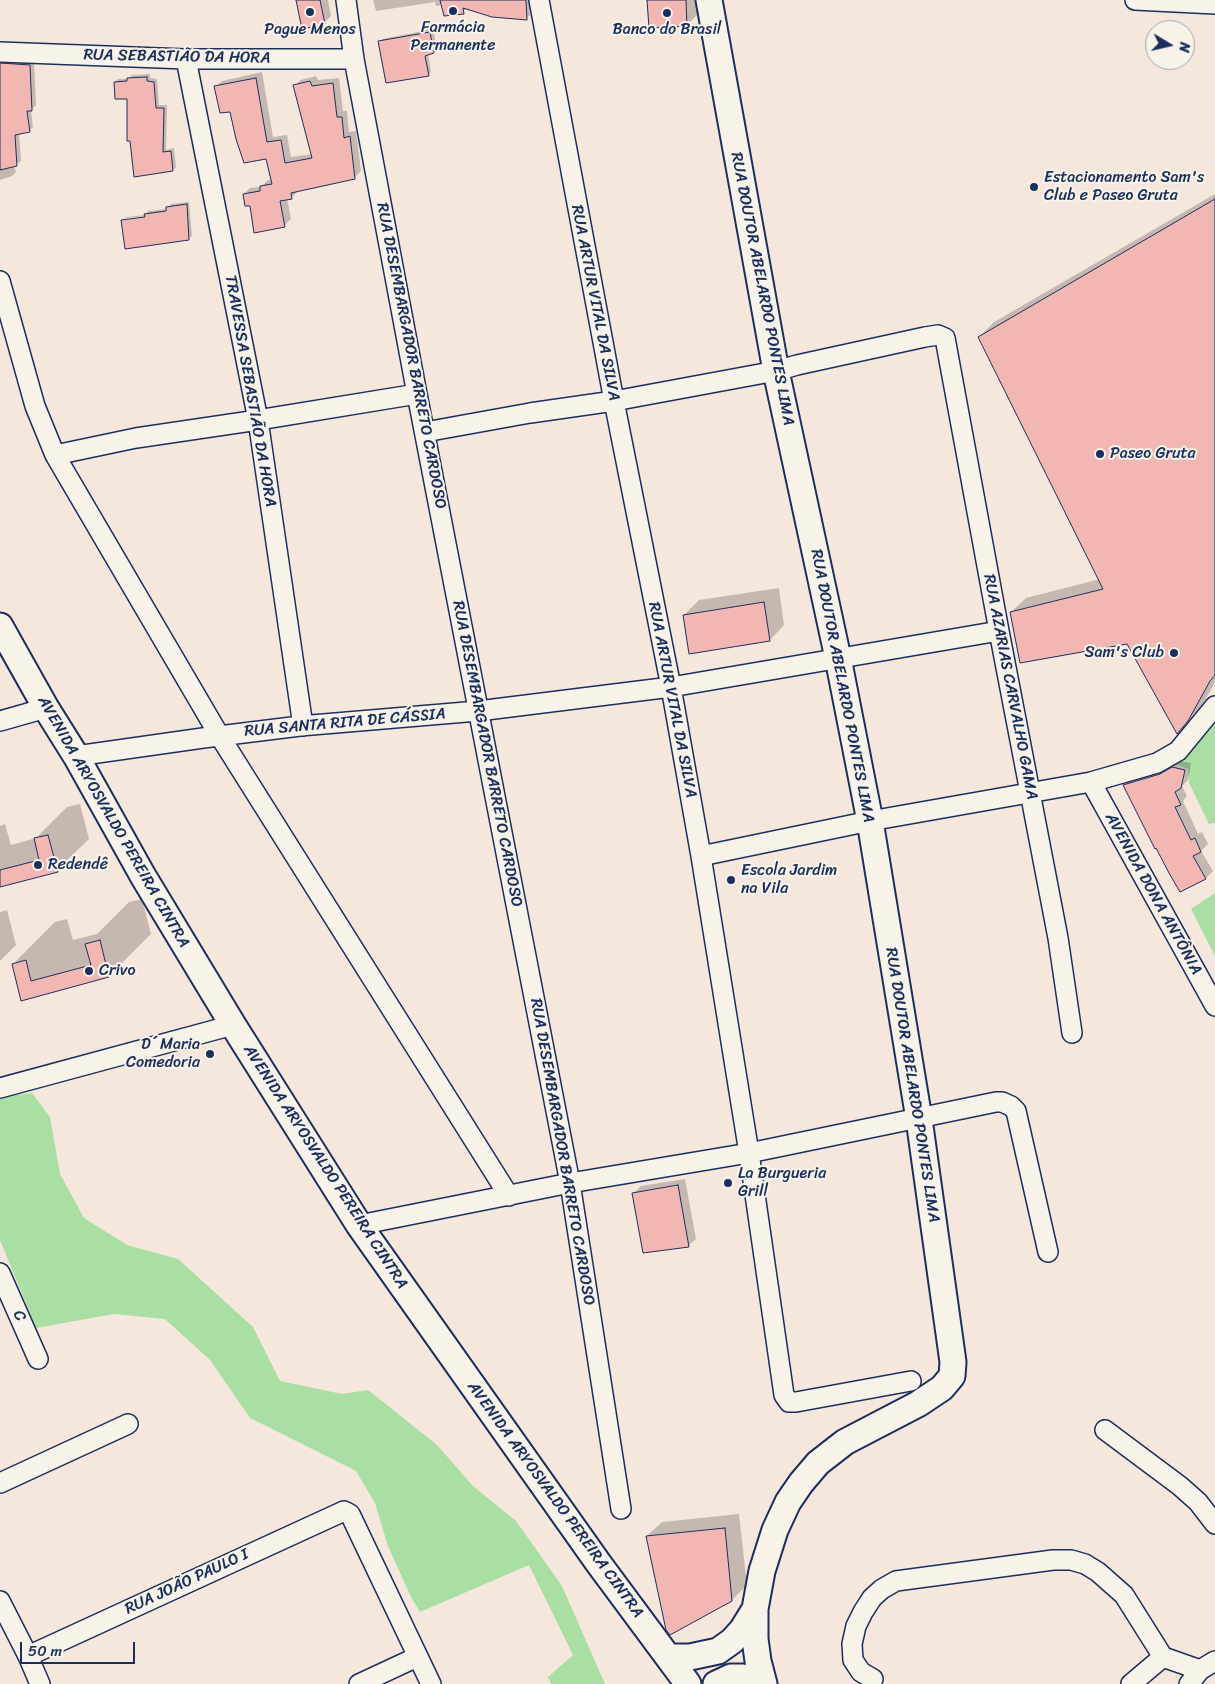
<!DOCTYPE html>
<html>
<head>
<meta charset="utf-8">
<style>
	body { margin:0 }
	#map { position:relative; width:1215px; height:1684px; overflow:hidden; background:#f6e7dd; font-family:Sriracha,sans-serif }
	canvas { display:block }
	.north { position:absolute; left:1145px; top:20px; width:50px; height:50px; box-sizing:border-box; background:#f7f3e8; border:1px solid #9fa5b1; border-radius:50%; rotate:99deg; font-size:14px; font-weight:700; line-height:20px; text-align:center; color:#1b2f5e }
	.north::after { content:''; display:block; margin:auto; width:18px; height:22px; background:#1b2f5e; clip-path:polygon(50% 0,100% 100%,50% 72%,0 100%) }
	.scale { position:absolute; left:20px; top:1642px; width:115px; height:22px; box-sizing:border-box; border:2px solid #1b2f5e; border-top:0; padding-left:6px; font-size:15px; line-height:18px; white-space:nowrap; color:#1b2f5e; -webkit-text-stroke:4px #f7f3e8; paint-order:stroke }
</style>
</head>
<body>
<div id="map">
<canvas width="1215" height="1684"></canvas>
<div class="north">N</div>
<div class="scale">50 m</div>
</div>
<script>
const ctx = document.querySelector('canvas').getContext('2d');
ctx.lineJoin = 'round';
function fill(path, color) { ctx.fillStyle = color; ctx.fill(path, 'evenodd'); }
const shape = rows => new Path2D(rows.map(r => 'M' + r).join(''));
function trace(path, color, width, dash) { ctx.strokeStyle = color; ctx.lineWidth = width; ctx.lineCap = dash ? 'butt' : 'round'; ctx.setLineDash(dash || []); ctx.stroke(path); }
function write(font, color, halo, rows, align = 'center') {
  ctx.font = font + ' Sriracha,sans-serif'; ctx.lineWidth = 4; ctx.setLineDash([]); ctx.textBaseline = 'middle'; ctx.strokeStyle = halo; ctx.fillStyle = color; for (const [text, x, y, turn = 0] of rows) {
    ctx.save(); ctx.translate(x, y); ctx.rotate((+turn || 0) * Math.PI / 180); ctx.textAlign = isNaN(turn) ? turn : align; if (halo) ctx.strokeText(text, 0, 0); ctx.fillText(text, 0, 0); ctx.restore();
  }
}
const green = shape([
	[1215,710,1215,823,1209,824,1189,783,1188,769,1172,763],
	[1215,893,1215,956,1191,909],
	[32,1093,50,1117,60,1174,84,1218,127,1245,178,1259,253,1327,280,1381,342,1394,368,1390,437,1445,473,1486,516,1521,562,1586,605,1684,551,1684,548,1677,573,1655,529,1565,420,1612,411,1597,388,1546,375,1503,356,1471,250,1418,210,1360,165,1319,114,1314,36,1328,0,1240,0,1097]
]);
const shadow = shape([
	[297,0,328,0,331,16,324,23],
	[373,0,529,0,530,15,526,19,466,8,463,13,442,5,436,6,435,2,376,11],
	[648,0,697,0,698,14,687,25],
	[433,29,437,49,434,52,428,54,431,72,428,75,379,42,383,39],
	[0,60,34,62,36,105,31,110,33,127,29,131,19,133,21,161,14,165,16,172,12,176,0,180],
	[262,72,273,137,287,135,291,157,312,154,294,86,301,80,316,76,318,80,339,78,343,111,347,111,349,132,356,131,361,171,354,178,298,191,292,197,287,198,291,219,284,226,251,204,244,194,250,188,261,187,268,180,272,179,267,158,231,111,216,87,222,81],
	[150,74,150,78,157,79,159,105,167,105,166,150,174,148,176,167,173,170,129,98,115,82,118,79,128,79,132,75],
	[1215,194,1215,682,1203,704,1177,732,1128,642,1011,612,1026,598,1100,579,979,337,994,322],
	[189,202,192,236,188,239,126,248,122,220,124,218,124,221,151,218,151,216,124,218,126,217,145,215,148,211,167,209,171,204],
	[779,588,784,625,770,640,684,615,699,600],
	[1180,761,1191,763,1188,780,1182,786,1187,796,1183,801,1198,834,1202,832,1208,844,1201,851,1213,871,1206,878,1181,890,1124,785,1131,778,1168,767],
	[80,804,89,839,57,870,0,886,0,826,5,824,11,845,36,838,67,807],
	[142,899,151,934,109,976,22,999,13,964,55,922,67,919,73,940,97,934,129,902],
	[7,910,16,945,0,961,0,912],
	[685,1179,696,1239,688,1246,634,1193,641,1186],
	[739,1514,747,1585,732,1600,647,1536,662,1522]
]);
const building = shape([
	[296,0,320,0,325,24,302,29,296,0],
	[440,0,526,0,527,20,492,17,463,8,464,14,444,16,440,0],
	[647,0,686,0,687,26,649,28,647,0],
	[430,32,434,53,425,56,429,76,386,83,378,41,430,32],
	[0,63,30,65,32,111,27,111,30,132,15,135,17,166,0,170,0,63],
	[147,77,147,81,154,82,156,108,164,108,163,152,171,151,173,171,134,177,130,141,127,141,127,99,115,99,114,82,127,81,127,78,147,77],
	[256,78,267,142,281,140,285,163,312,158,293,85,310,81,312,86,333,83,337,117,342,117,344,138,350,136,355,179,291,193,292,199,280,201,285,227,254,233,250,206,245,206,243,194,260,191,260,186,272,184,266,159,244,163,236,139,230,112,220,113,214,86,256,78],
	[1215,199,1215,675,1210,681,1188,721,1177,734,1127,644,1020,663,1010,612,1103,589,978,337,1215,199],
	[187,204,189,240,125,249,121,220,145,217,144,214,166,211,166,207,187,204],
	[764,602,770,641,689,654,683,615,764,602],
	[1172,767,1185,770,1181,788,1175,792,1181,805,1175,807,1191,840,1195,838,1201,852,1193,856,1206,879,1180,892,1169,873,1156,848,1155,849,1123,785,1160,774,1172,767],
	[48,835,58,872,0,887,0,870,39,860,34,838,48,835],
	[100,940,109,977,21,1001,12,964,26,960,31,981,91,965,85,944,100,940],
	[678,1185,689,1247,643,1253,632,1193,678,1185],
	[725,1528,732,1601,670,1635,666,1630,646,1536,725,1528]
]);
const minor = shape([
	[346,0,354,59,417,394,570,1183,621,1509],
	[539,0,614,401,671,687,701,856,749,1153,784,1395,789,1402,796,1402,911,1381],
	[1135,0,1215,4],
	[0,52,186,59,354,59],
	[186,59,258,420,303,726],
	[0,281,35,406,55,455,219,735,509,1196],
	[425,432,530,413,614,401,776,371,797,365,925,337,938,335,945,338,999,631,1058,938,1072,1033],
	[55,455,136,438,258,420,417,394],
	[0,721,46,708],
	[76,756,203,738,300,726,478,711,671,687,999,631],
	[1091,782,1215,1006],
	[701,856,870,821,1091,782,1157,763,1178,751,1215,706],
	[0,1088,233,1025],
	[359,1225,570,1183,749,1153,996,1102,1002,1102,1011,1106,1016,1111,1048,1252],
	[0,1273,38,1359],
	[1105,1430,1180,1486,1198,1502,1215,1524],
	[0,1483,128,1424],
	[0,1601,28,1656,40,1684],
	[28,1656,344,1511,350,1514,431,1684],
	[873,1679,861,1672,853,1660,852,1644,856,1626,863,1612,872,1598,882,1589,896,1581,1053,1560,1071,1560,1085,1564,1098,1572,1124,1595,1163,1657],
	[359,1684,417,1657],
	[1131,1684,1163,1657,1200,1670,1215,1661],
	[1189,1684,1200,1670]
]);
const major = shape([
	[709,0,776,371,838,658,870,821,919,1119,953,1362,952,1376,942,1388,918,1404,845,1442,818,1463,801,1483,788,1502,775,1530,762,1571,755,1609,755,1639,758,1661,764,1684],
	[0,626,46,708,76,756,143,876,233,1025,359,1225,599,1564,688,1684],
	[668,1657,690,1657,718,1651,732,1641,742,1630,755,1609],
	[716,1684,731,1677,743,1677,764,1684]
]);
const markers = [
	[453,11,5,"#1b2f5e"],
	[310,12,5,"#1b2f5e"],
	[667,13,5,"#1b2f5e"],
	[1034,187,5,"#1b2f5e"],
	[1100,454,5,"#1b2f5e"],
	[1174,653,5,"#1b2f5e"],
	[38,865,5,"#1b2f5e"],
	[731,880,5,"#1b2f5e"],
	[89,971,5,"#1b2f5e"],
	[210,1054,5,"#1b2f5e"],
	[728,1183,5,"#1b2f5e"]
];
const poiNames = [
	["Farmácia",453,28,"center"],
	["Permanente",453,46,"center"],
	["Pague Menos",310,30,"center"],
	["Banco do Brasil",667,30,"center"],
	["Estacionamento Sam's",1044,178],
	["Club e Paseo Gruta",1044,196],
	["Paseo Gruta",1110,454],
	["Sam's Club",1164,653,"right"],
	["Redendê",48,865],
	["Escola Jardim",741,871],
	["na Vila",741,889],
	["Crivo",99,971],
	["D´Maria",200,1045,"right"],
	["Comedoria",200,1063,"right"],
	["La Burgueria",738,1174],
	["Grill",738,1192]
];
const streetNames = [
	["RUA SEBASTIÃO DA HORA",177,57,1],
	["RUA DOUTOR ABELARDO PONTES LIMA",762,289,79],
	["RUA ARTUR VITAL DA SILVA",595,303,79],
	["RUA DESEMBARGADOR BARRETO CARDOSO",411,356,79],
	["TRAVESSA SEBASTIÃO DA HORA",250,391,80],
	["RUA DOUTOR ABELARDO PONTES LIMA",842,686,79],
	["RUA AZARIAS CARVALHO GAMA",1010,687,79],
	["RUA ARTUR VITAL DA SILVA",672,700,79],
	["RUA SANTA RITA DE CÁSSIA",345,723,-5],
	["RUA DESEMBARGADOR BARRETO CARDOSO",487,754,79],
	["AVENIDA ARYOSVALDO PEREIRA CINTRA",113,822,60],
	["AVENIDA DONA ANTÔNIA",1153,894,61],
	["RUA DOUTOR ABELARDO PONTES LIMA",912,1085,81],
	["RUA DESEMBARGADOR BARRETO CARDOSO",562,1152,80],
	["AVENIDA ARYOSVALDO PEREIRA CINTRA",325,1167,57],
	["C",19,1316,66],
	["AVENIDA ARYOSVALDO PEREIRA CINTRA",555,1500,54],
	["RUA JOÃO PAULO I",187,1582,-25]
];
fill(green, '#a9dfa2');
fill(shadow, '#0003');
fill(building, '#f3b7b3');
trace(building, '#1b2f5e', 1);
trace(minor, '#1b2f5e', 22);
trace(major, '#1b2f5e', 29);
trace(minor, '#f7f3e8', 19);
trace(major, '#f7f3e8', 25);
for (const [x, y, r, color] of markers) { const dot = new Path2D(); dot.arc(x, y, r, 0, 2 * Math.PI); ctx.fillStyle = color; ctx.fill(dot); trace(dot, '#f7f3e8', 2); }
write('16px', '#1b2f5e', '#f7f3e8', poiNames, 'left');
write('16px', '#1b2f5e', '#f7f3e8', streetNames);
</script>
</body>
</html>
